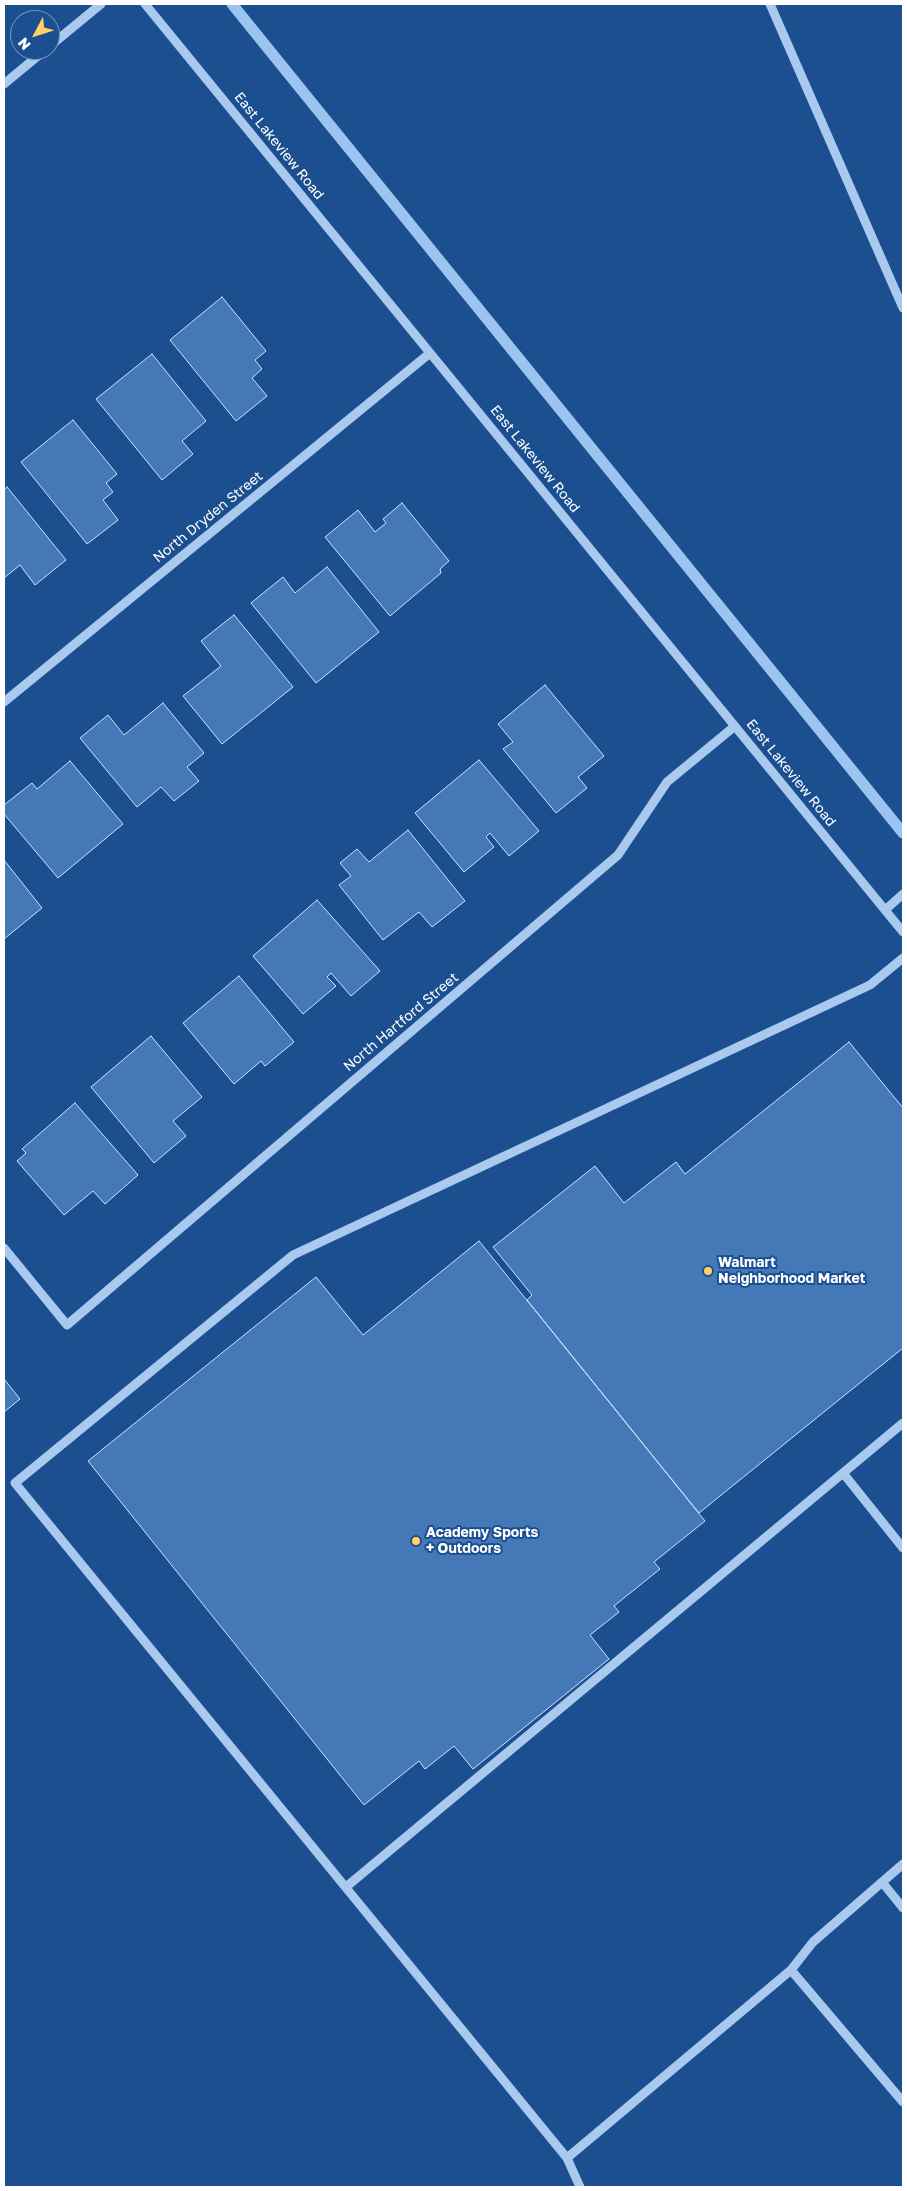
<!DOCTYPE html>
<html>
<head>
<meta charset="utf-8">
<style>
	body { margin:0 }
	#map { position:relative; width:907px; height:2191px; overflow:hidden; background:#1b4f8f; font-family:"Golos Text",sans-serif }
	canvas { display:block }
	.frame { position:absolute; inset:0; border:5px solid #fff; pointer-events:none }
	.north { position:absolute; left:10px; top:10px; width:50px; height:50px; box-sizing:border-box; background:#1b4f8f; border:1px solid #7695bc; border-radius:50%; rotate:230deg; font-size:14px; font-weight:700; line-height:20px; text-align:center; color:#fff }
	.north::after { content:''; display:block; margin:auto; width:18px; height:22px; background:#ffd166; clip-path:polygon(50% 0,100% 100%,50% 72%,0 100%) }
</style>
</head>
<body>
<div id="map">
<canvas width="907" height="2191"></canvas>
<div class="frame"></div>
<div class="north">N</div>
</div>
<script>
const ctx = document.querySelector('canvas').getContext('2d');
ctx.lineJoin = 'round';
const shape = rows => new Path2D(rows.map(r => 'M' + r).join(''));
function trace(path, color, width, dash) { ctx.strokeStyle = color; ctx.lineWidth = width; ctx.lineCap = dash ? 'butt' : 'round'; ctx.setLineDash(dash || []); ctx.stroke(path); }
function fill(path, color) { ctx.fillStyle = color; ctx.fill(path, 'evenodd'); }
function write(font, color, halo, rows, align = 'center') {
  ctx.font = font + ' "Golos Text",sans-serif'; ctx.lineWidth = 4; ctx.setLineDash([]); ctx.textBaseline = 'middle'; ctx.strokeStyle = halo; ctx.fillStyle = color; for (const [text, x, y, turn = 0] of rows) {
    ctx.save(); ctx.translate(x, y); ctx.rotate((+turn || 0) * Math.PI / 180); ctx.textAlign = isNaN(turn) ? turn : align; if (halo) ctx.strokeText(text, 0, 0); ctx.fillText(text, 0, 0); ctx.restore();
  }
}
const stream = shape([
	[232,4,903,833]
]);
const building = shape([
	[222,297,266,351,255,360,262,369,252,378,267,396,236,421,170,340,222,297],
	[152,354,206,421,182,441,193,454,162,480,96,399,152,354],
	[73,420,117,474,106,483,113,492,103,500,118,520,87,544,21,462,73,420],
	[7,487,66,560,35,585,20,565,4,578,4,490,7,487],
	[402,503,449,561,440,569,441,573,390,616,325,537,358,510,375,532,386,523,383,519,402,503],
	[327,567,379,632,316,683,251,603,283,577,295,593,327,567],
	[234,615,293,687,222,744,183,696,221,666,201,641,234,615],
	[545,685,604,756,578,777,587,788,556,813,503,749,513,742,498,724,545,685],
	[163,703,204,753,187,767,199,781,174,801,161,787,137,807,80,738,108,715,124,735,163,703],
	[479,760,539,831,509,856,490,833,486,837,494,847,464,872,415,813,479,760],
	[70,761,123,824,58,878,4,814,4,805,32,783,37,789,70,761],
	[408,830,465,901,432,927,419,912,383,940,339,885,351,876,340,863,357,849,369,862,408,830],
	[4,860,42,908,4,939,4,860],
	[317,900,380,971,351,996,331,973,327,977,336,986,303,1014,253,956,317,900],
	[239,976,294,1042,265,1066,261,1061,234,1084,183,1023,239,976],
	[151,1036,202,1097,173,1121,186,1136,154,1163,91,1087,151,1036],
	[849,1042,903,1108,903,1348,699,1513,527,1300,532,1295,493,1247,595,1166,624,1203,676,1162,685,1174,849,1042],
	[75,1103,138,1175,105,1204,93,1191,64,1215,17,1161,26,1153,22,1149,75,1103],
	[479,1241,705,1521,654,1562,660,1569,614,1606,619,1612,590,1635,609,1659,473,1769,454,1746,425,1769,419,1761,364,1805,88,1461,316,1277,363,1335,479,1241],
	[4,1379,20,1399,4,1412,4,1379]
]);
const minor = shape([
	[145,4,903,932],
	[770,4,903,308],
	[50,46,101,4],
	[4,84,45,50],
	[4,702,430,353],
	[885,910,903,894],
	[4,1248,67,1325,618,855,667,782,735,726],
	[843,1473,903,1548],
	[882,1882,903,1908],
	[346,1887,903,1423],
	[791,1970,903,2102],
	[567,2158,791,1970,813,1942,903,1864],
	[580,2187,567,2158,15,1483,293,1255,870,985,903,958]
]);
const markers = [
	[708,1271,5,"#ffd166"],
	[416,1541,5,"#ffd166"]
];
const streetNames = [
	["East Lakeview Road",279,146,51],
	["East Lakeview Road",535,459,51],
	["North Dryden Street",208,517,-39],
	["East Lakeview Road",791,773,51],
	["North Hartford Street",401,1022,-40]
];
const poiNames = [
	["Walmart",718,1263],
	["Neighborhood Market",718,1279],
	["Academy Sports",426,1533],
	["+ Outdoors",426,1549]
];
trace(stream, '#9cc4f0', 11);
fill(building, '#4478b7');
trace(building, '#cfe3fa', 1);
trace(minor, '#a9c9ee', 9);
for (const [x, y, r, color] of markers) { const dot = new Path2D(); dot.arc(x, y, r, 0, 2 * Math.PI); ctx.fillStyle = color; ctx.fill(dot); trace(dot, '#1b4f8f', 2); }
write('14px', '#fff', '#1b4f8f', streetNames);
write('bold 14px', '#fff', '#1b4f8f', poiNames, 'left');
</script>
</body>
</html>
